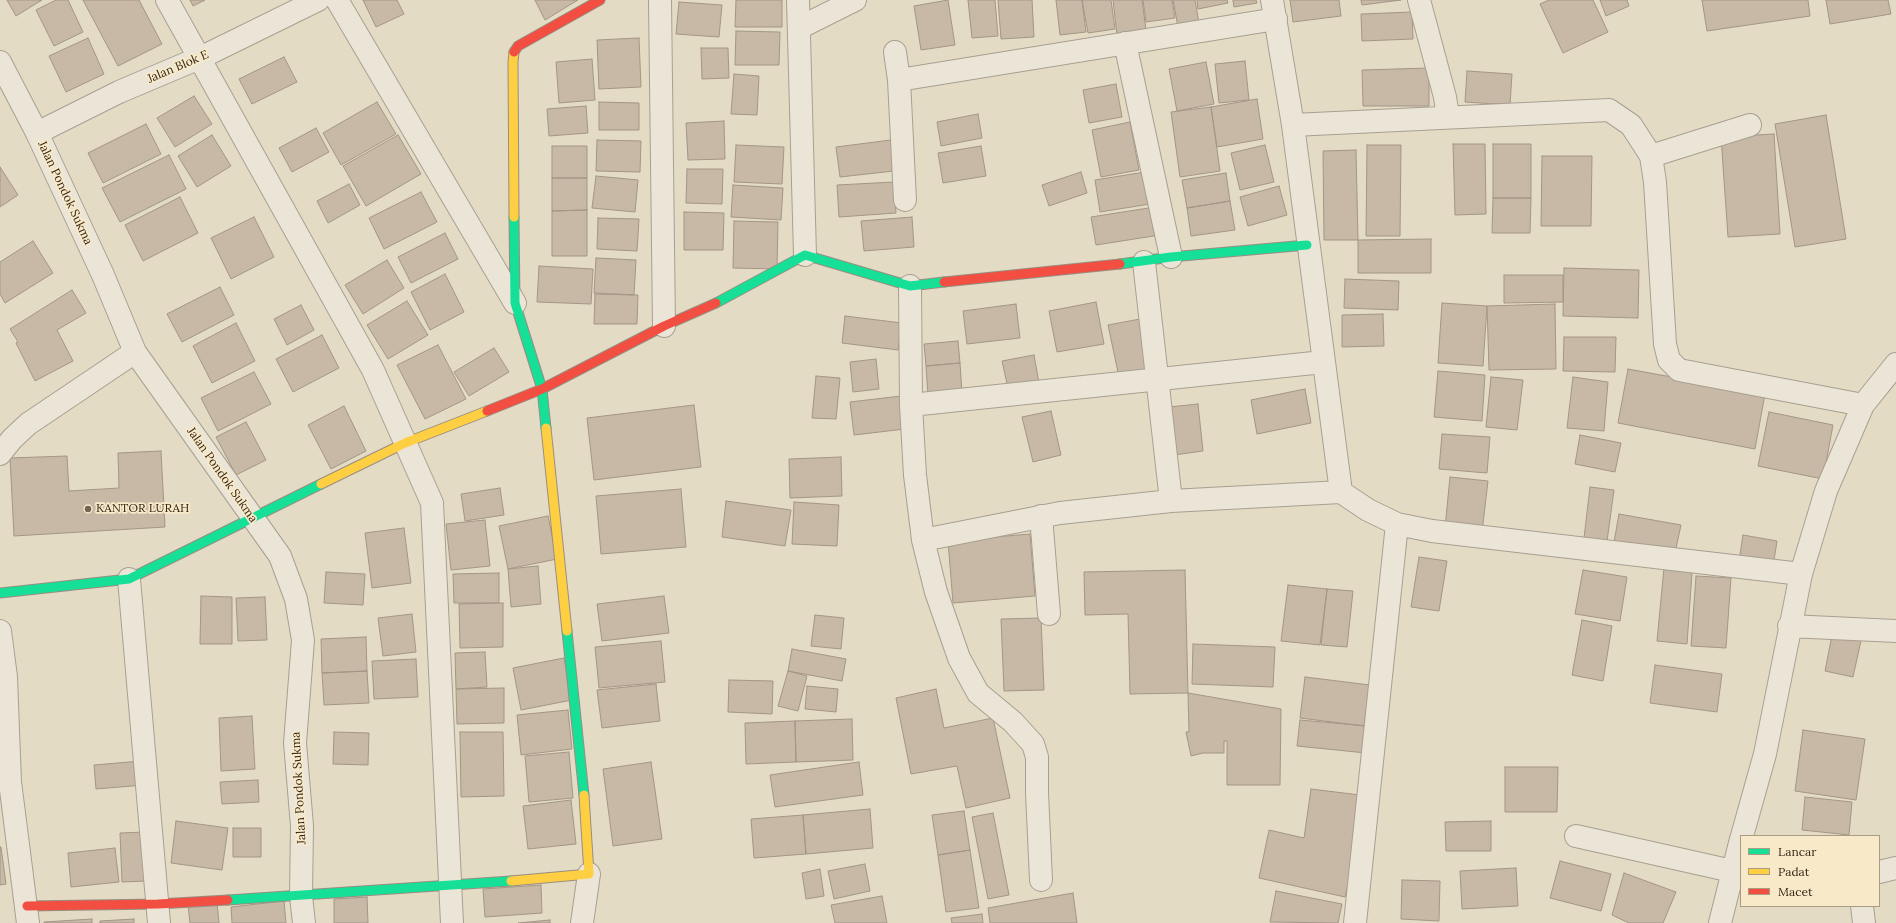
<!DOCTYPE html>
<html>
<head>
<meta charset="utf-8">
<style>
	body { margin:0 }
	#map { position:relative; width:1896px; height:923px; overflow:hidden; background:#e4dbc5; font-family:Lora,serif }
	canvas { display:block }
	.legend { position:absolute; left:1740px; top:835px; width:140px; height:72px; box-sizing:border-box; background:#f8eac8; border:1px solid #aa9c82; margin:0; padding:5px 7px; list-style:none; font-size:12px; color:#352619 }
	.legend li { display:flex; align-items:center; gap:8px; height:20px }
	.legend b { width:20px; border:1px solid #aa9c82 }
</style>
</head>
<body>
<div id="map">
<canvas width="1896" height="923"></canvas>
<ul class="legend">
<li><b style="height:5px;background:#16e098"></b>Lancar</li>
<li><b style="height:5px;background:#ffcf43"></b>Padat</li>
<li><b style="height:5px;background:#f24e42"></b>Macet</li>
</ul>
</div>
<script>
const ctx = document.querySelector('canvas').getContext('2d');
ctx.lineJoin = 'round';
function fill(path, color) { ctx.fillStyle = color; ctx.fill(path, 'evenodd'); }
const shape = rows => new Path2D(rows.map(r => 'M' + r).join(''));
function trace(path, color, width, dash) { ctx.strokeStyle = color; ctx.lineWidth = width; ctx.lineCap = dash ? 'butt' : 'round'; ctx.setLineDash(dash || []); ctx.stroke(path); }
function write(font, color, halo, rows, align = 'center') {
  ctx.font = font + ' Lora,serif'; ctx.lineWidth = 3.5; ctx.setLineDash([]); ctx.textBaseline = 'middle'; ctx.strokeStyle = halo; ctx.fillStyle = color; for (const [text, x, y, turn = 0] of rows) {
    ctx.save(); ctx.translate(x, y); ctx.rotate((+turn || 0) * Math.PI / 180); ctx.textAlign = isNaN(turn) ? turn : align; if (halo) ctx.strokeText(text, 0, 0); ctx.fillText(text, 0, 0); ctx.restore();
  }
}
const building = shape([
	[7,0,42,0,16,16,7,0],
	[56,0,68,0,83,32,54,46,36,10,56,0],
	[83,0,139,0,162,44,118,66,83,0],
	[190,0,205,0,193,6,190,0],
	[363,0,397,0,404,14,376,27,363,0],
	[535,0,578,0,545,20,535,0],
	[736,0,782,0,782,27,735,27,736,0],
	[948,0,955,45,921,50,914,6,948,0],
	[968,0,995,0,998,36,972,38,968,0],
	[998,0,1032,0,1034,37,1001,39,998,0],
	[1056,0,1082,0,1086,32,1060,35,1056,0],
	[1082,0,1111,0,1115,29,1088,33,1082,0],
	[1113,0,1142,0,1146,30,1117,35,1113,0],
	[1143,0,1172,0,1175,18,1146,22,1143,0],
	[1173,0,1195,0,1199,23,1178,27,1173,0],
	[1197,0,1227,0,1228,3,1198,9,1197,0],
	[1233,0,1256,0,1257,3,1234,7,1233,0],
	[1290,0,1339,0,1341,16,1293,22,1290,0],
	[1361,0,1401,0,1362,5,1361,0],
	[1549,0,1593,0,1608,32,1563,53,1540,4,1549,0],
	[1600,0,1627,0,1629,6,1606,16,1600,0],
	[1702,0,1808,0,1810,16,1707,31,1702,0],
	[1826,0,1888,0,1891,14,1830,24,1826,0],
	[679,2,722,5,719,37,676,34,679,2],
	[1412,12,1413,39,1362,41,1361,14,1412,12],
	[736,31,780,32,779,65,735,65,736,31],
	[88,38,104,74,66,92,49,56,88,38],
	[639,38,641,87,599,89,597,40,639,38],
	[701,48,728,48,729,78,702,79,701,48],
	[284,57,297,82,252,104,239,79,284,57],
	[592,59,595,100,559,103,556,62,592,59],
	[1245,61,1249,100,1219,103,1215,64,1245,61],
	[1206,62,1214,104,1177,111,1169,69,1206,62],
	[1429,68,1429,106,1363,106,1362,70,1429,68],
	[1467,71,1512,74,1510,105,1465,102,1467,71],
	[734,74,759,76,757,115,731,114,734,74],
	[1116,84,1122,117,1089,123,1083,90,1116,84],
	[194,96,212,124,175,147,157,118,194,96],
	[1257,99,1263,139,1217,147,1211,107,1257,99],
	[377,102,396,134,341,165,323,133,377,102],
	[599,102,639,103,639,130,599,130,599,102],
	[586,106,588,133,549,136,547,109,586,106],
	[1211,107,1220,171,1180,177,1171,112,1211,107],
	[978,114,982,138,941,146,937,122,978,114],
	[1826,115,1846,239,1795,247,1775,124,1826,115],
	[724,121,725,159,688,160,686,123,724,121],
	[1130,122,1139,170,1101,177,1092,130,1130,122],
	[146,124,161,154,103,183,88,153,146,124],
	[316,128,329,152,292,172,279,148,316,128],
	[1774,134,1780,234,1728,237,1721,137,1774,134],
	[212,135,231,166,197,187,178,156,212,135],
	[398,135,421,174,366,206,343,166,398,135],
	[597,140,641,141,640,172,596,171,597,140],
	[891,140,894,171,840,177,836,147,891,140],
	[1453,144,1485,144,1486,214,1455,215,1453,144],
	[1493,144,1531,144,1531,198,1493,198,1493,144],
	[736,145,784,147,782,184,734,182,736,145],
	[1265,145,1274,182,1240,190,1231,153,1265,145],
	[1367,145,1401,145,1400,236,1366,236,1367,145],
	[552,146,587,146,587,178,552,178,552,146],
	[981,146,986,176,943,183,938,153,981,146],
	[1356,150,1358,240,1324,240,1323,151,1356,150],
	[169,155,186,189,120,222,102,188,169,155],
	[1542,156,1592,156,1591,226,1541,226,1542,156],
	[0,167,18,195,0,207,0,167],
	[687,169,723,169,722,204,686,203,687,169],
	[1081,172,1087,193,1049,206,1042,185,1081,172],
	[1145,172,1150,204,1100,212,1095,180,1145,172],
	[1226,173,1230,201,1187,208,1182,180,1226,173],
	[596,176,638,180,635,212,592,208,596,176],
	[552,178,587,178,587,210,552,211,552,178],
	[894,182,896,213,839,217,837,185,894,182],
	[349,184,360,205,328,223,317,201,349,184],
	[733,185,783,188,781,220,731,217,733,185],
	[1279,186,1287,215,1248,226,1240,197,1279,186],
	[421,192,437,222,384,249,369,218,421,192],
	[180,197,198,233,143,261,125,225,180,197],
	[1493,198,1531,198,1530,233,1492,233,1493,198],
	[1230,201,1235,230,1191,236,1187,208,1230,201],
	[1155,207,1160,235,1096,245,1091,217,1155,207],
	[587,210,587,256,552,256,552,211,587,210],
	[684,212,724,213,723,250,684,250,684,212],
	[254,217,274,257,231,279,211,238,254,217],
	[912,217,914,247,864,251,861,221,912,217],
	[598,218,639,219,637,251,597,249,598,218],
	[734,221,778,222,777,269,733,268,734,221],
	[445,233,458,259,411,283,398,257,445,233],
	[1431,239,1431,273,1358,273,1358,240,1431,239],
	[33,241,53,273,5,303,0,294,0,262,33,241],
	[596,258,636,260,634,295,594,293,596,258],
	[387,260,404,288,363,314,345,285,387,260],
	[539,266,593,269,591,304,537,302,539,266],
	[1564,268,1639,270,1638,318,1563,316,1564,268],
	[445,274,464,312,430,330,411,292,445,274],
	[1504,275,1563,275,1563,302,1504,303,1504,275],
	[1345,279,1399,281,1398,310,1344,308,1345,279],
	[220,287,234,315,182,342,167,314,220,287],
	[72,290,86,313,57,330,73,361,35,381,16,343,18,342,10,329,72,290],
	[595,294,638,295,637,324,594,324,595,294],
	[407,301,428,335,388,359,367,325,407,301],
	[1096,302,1104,344,1057,352,1049,311,1096,302],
	[1442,303,1487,306,1483,366,1438,363,1442,303],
	[1016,304,1020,338,967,344,963,311,1016,304],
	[1555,304,1556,369,1489,370,1487,306,1555,304],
	[301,305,314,330,287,345,274,319,301,305],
	[1383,314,1384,346,1342,347,1342,315,1383,314],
	[845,316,902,323,898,350,842,343,845,316],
	[1140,319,1150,371,1119,377,1108,325,1140,319],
	[236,323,255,361,212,383,193,346,236,323],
	[322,335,339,368,293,392,276,359,322,335],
	[1564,337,1616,337,1615,372,1563,371,1564,337],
	[958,341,960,363,926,366,924,344,958,341],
	[438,345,466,399,425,419,397,365,438,345],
	[494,348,509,372,469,396,454,372,494,348],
	[1034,355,1039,383,1008,388,1002,361,1034,355],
	[876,359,879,389,853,392,850,362,876,359],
	[960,363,962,393,928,395,926,366,960,363],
	[1628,369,1765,394,1755,449,1618,423,1628,369],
	[1438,371,1485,375,1482,421,1434,417,1438,371],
	[254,372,271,404,218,431,201,398,254,372],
	[816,376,840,378,836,419,812,418,816,376],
	[1491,377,1523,380,1517,430,1486,427,1491,377],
	[1573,377,1608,382,1604,431,1567,428,1573,377],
	[1305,389,1311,423,1257,434,1251,400,1305,389],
	[901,396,905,429,854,435,850,402,901,396],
	[1198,404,1203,451,1174,455,1169,407,1198,404],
	[694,405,701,467,594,480,587,418,694,405],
	[344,406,366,451,331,469,308,425,344,406],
	[1051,411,1061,455,1033,462,1022,417,1051,411],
	[1769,412,1833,425,1823,479,1758,466,1769,412],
	[246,422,266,460,236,475,216,437,246,422],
	[1442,434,1490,437,1487,473,1439,469,1442,434],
	[1580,435,1621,443,1615,472,1575,464,1580,435],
	[161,451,165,527,14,536,10,458,67,456,69,491,119,488,118,453,161,451],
	[841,457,842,496,790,498,789,459,841,457],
	[1450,477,1488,481,1482,532,1445,528,1450,477],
	[1590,487,1614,490,1607,541,1584,538,1590,487],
	[500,488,504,515,465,521,461,494,500,488],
	[681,489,686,547,601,554,596,496,681,489],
	[726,501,791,510,785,546,722,537,726,501],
	[794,502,839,505,837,546,792,544,794,502],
	[1619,514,1681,525,1675,553,1614,542,1619,514],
	[548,516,557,559,508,569,499,526,548,516],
	[485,520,490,566,451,570,446,524,485,520],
	[404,528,411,583,372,588,365,533,404,528],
	[1030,534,1035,596,953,603,948,541,1030,534],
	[1743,535,1777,541,1773,567,1739,561,1743,535],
	[1419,557,1447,561,1439,611,1411,607,1419,557],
	[538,566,541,604,511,607,508,569,538,566],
	[1664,568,1692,573,1687,644,1657,641,1664,568],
	[1185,570,1188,693,1130,694,1128,614,1085,615,1084,572,1185,570],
	[1583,570,1627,577,1620,621,1575,614,1583,570],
	[326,572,365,574,363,605,324,603,326,572],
	[499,573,499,603,454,603,453,574,499,573],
	[1696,576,1731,578,1726,648,1691,646,1696,576],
	[1288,585,1327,589,1320,645,1281,641,1288,585],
	[1327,589,1353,591,1347,647,1321,645,1327,589],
	[201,596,232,597,232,644,200,644,201,596],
	[664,596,669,633,602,641,597,604,664,596],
	[265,597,267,640,238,641,236,598,265,597],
	[503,603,503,647,460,648,459,604,503,603],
	[412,614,416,652,383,656,378,618,412,614],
	[815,615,844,618,841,649,811,646,815,615],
	[1041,618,1044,690,1004,691,1001,619,1041,618],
	[1582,620,1612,626,1603,681,1572,675,1582,620],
	[1833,630,1862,636,1853,677,1825,671,1833,630],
	[366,637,367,671,322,673,321,639,366,637],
	[661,641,665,682,599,688,595,647,661,641],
	[1193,644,1275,647,1273,687,1192,684,1193,644],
	[792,649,846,659,842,681,788,671,792,649],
	[485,652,487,687,456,689,455,653,485,652],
	[564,658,572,700,521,710,513,668,564,658],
	[416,659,418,697,374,699,372,661,416,659],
	[1655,665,1722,674,1717,712,1650,703,1655,665],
	[367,671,369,703,324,705,322,673,367,671],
	[788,671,807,676,798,711,778,706,788,671],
	[1305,677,1370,685,1364,726,1300,718,1305,677],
	[729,680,773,681,772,714,728,712,729,680],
	[656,684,660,721,602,728,597,690,656,684],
	[807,686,838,689,836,712,805,709,807,686],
	[504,688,504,723,457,724,456,689,504,688],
	[936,689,944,728,993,718,1010,798,966,808,957,766,911,774,896,698,936,689],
	[1188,693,1281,709,1280,785,1227,785,1227,741,1224,741,1224,753,1203,753,1191,756,1186,732,1189,732,1188,693],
	[568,710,572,749,521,755,517,715,568,710],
	[252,716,255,769,221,771,219,718,252,716],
	[852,719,853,760,796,762,795,721,852,719],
	[1300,720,1368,726,1366,753,1297,746,1300,720],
	[795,721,796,762,746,764,745,723,795,721],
	[1803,730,1865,739,1856,800,1795,791,1803,730],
	[334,732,369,733,368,765,333,764,334,732],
	[460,732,503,732,504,796,461,797,460,732],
	[569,752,573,798,529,802,525,756,569,752],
	[141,761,144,785,96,789,94,765,141,761],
	[651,762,662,839,613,846,603,769,651,762],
	[859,762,863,795,775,807,770,775,859,762],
	[1505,767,1558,767,1557,812,1505,812,1505,767],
	[258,780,259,802,222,804,220,782,258,780],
	[1311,789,1360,795,1356,849,1345,897,1259,878,1269,830,1304,838,1311,789],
	[1805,797,1852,802,1849,835,1802,830,1805,797],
	[571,800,576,844,528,849,523,806,571,800],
	[870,809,873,848,806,854,803,815,870,809],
	[964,811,970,850,938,855,932,815,964,811],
	[993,813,1009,895,988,899,972,817,993,813],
	[803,815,806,854,754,858,751,819,803,815],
	[176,821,228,828,222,870,171,863,176,821],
	[1491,821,1491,851,1446,851,1445,822,1491,821],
	[233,828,261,828,261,857,233,857,233,828],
	[145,832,147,881,122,882,120,833,145,832],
	[0,847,1,847,6,884,0,885,0,847],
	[115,848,119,882,71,887,68,853,115,848],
	[970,850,979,908,946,912,938,855,970,850],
	[1560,861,1611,874,1601,911,1550,898,1560,861],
	[865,864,870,891,834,899,828,871,865,864],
	[1516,868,1518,906,1462,909,1460,871,1516,868],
	[820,869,824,896,806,899,802,873,820,869],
	[1624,873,1676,892,1663,923,1629,923,1612,915,1624,873],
	[1402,880,1440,881,1439,921,1401,919,1402,880],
	[541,885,542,913,485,917,483,889,541,885],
	[1276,891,1342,904,1338,923,1270,922,1276,891],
	[1073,893,1077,923,990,923,988,908,1073,893],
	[882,896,887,923,835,923,831,905,882,896],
	[367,897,368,923,334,923,334,899,367,897],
	[284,901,286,923,232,923,231,907,284,901],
	[217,902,219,923,190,923,188,905,217,902],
	[982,914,983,923,952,923,951,918,982,914],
	[92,919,92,923,44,923,44,922,92,919],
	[134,919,134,923,100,923,100,921,134,919],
	[550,920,550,923,518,923,550,920]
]);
const street = shape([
	[167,0,373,370,432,503,452,923],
	[337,0,515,303],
	[660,0,664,326],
	[798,0,805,255],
	[1272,0,1293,125,1341,492,1368,510,1397,524,1432,531,1801,574],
	[1419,0,1445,97,1448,117],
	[799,28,855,0],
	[1125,43,1171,257],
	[895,52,899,80],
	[0,62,37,133,103,275,135,352,280,556,296,599,303,640,295,743,302,826,301,896,304,923],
	[1293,125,1609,110,1631,125,1651,156,1655,182,1665,344,1669,360,1679,370,1863,405],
	[37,133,119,92,204,56,318,0],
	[1651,156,1750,125],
	[905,200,899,80,1276,19],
	[1144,262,1171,501],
	[910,286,911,405,915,475,923,540,936,592,959,658,978,693,1013,722,1033,744,1037,757,1037,793,1041,880],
	[911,405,1323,362],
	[0,454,12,439,28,424,135,352],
	[1041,516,1049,614],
	[923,540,1060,513,1171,501,1341,492],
	[129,579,159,923],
	[1789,626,1896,631],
	[0,631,6,677,10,782,28,923],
	[1576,836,1732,871,1741,872],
	[1742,836,1765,754,1801,574,1826,491,1863,405,1896,364],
	[1879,872,1896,868],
	[1862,906,1864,923],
	[582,923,589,874],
	[1355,923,1397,524],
	[1720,923,1741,839]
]);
const fast = shape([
	[514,217,515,303,542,389,546,428],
	[1120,264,1171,257,1307,245],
	[716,303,805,255,910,286,944,282],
	[0,593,129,579,321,484],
	[567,631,584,795],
	[228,900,511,881]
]);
const slow = shape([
	[514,217,513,62,514,52],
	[546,428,567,631],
	[321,484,405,443,487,411],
	[511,881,589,874,584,795]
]);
const jam = shape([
	[514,52,518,46,600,0],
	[944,282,1120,264],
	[487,411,542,389,664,326,716,303],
	[27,906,158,904,228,900]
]);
const markers = [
	[88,509,4,"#726555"]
];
const streetNames = [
	["Jalan Blok E",178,67,-23],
	["Jalan Pondok Sukma",65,193,65],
	["Jalan Pondok Sukma",222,475,55],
	["Jalan Pondok Sukma",299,788,-93]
];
const poiNames = [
	["KANTOR LURAH",96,509]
];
fill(building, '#c8b8a6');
trace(building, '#a39685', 1);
trace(street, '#a89f90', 24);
trace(fast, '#978e80', 11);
trace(slow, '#978e80', 11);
trace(jam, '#978e80', 11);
trace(street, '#ebe5d8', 22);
trace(fast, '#16e098', 9);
trace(slow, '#ffcf43', 9);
trace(jam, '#f24e42', 9);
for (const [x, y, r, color] of markers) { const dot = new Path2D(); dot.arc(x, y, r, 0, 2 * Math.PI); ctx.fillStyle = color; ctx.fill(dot); trace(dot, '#f8eac8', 1.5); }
write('12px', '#352619', '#f8eac8', streetNames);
write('12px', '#352619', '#f8eac8', poiNames, 'left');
</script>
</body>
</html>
